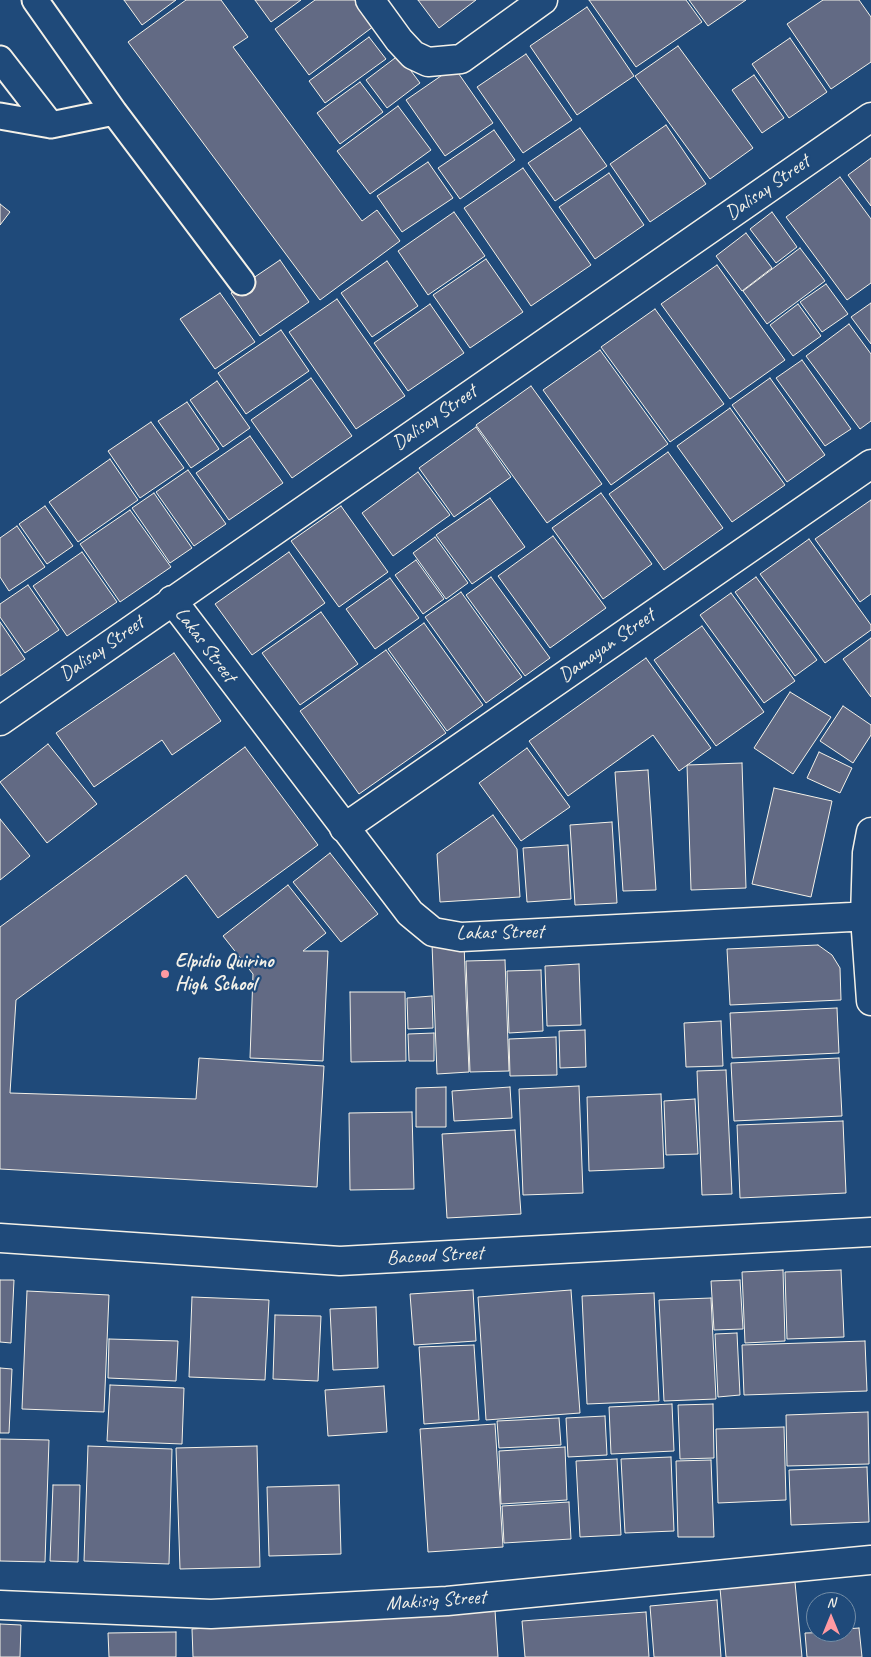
<!DOCTYPE html>
<html>
<head>
<meta charset="utf-8">
<style>
	body { margin:0 }
	#map { position:relative; width:871px; height:1657px; overflow:hidden; background:#1f4a7a; font-family:Caveat,sans-serif }
	canvas { display:block }
	.north { position:absolute; left:806px; top:1592px; width:50px; height:50px; box-sizing:border-box; background:#1f4a7a; border:1px solid #748da6; border-radius:50%; rotate:0deg; font-size:14px; font-weight:700; line-height:20px; text-align:center; color:#f4f1e8 }
	.north::after { content:''; display:block; margin:auto; width:18px; height:22px; background:#ff9aa2; clip-path:polygon(50% 0,100% 100%,50% 72%,0 100%) }
</style>
</head>
<body>
<div id="map">
<canvas width="871" height="1657"></canvas>
<div class="north">N</div>
</div>
<script>
const ctx = document.querySelector('canvas').getContext('2d');
ctx.lineJoin = 'round';
function fill(path, color) { ctx.fillStyle = color; ctx.fill(path, 'evenodd'); }
const shape = rows => new Path2D(rows.map(r => 'M' + r).join(''));
function trace(path, color, width, dash) { ctx.strokeStyle = color; ctx.lineWidth = width; ctx.lineCap = dash ? 'butt' : 'round'; ctx.setLineDash(dash || []); ctx.stroke(path); }
function write(font, color, halo, rows, align = 'center') {
  ctx.font = font + ' Caveat,sans-serif'; ctx.lineWidth = 4.5; ctx.setLineDash([]); ctx.textBaseline = 'middle'; ctx.strokeStyle = halo; ctx.fillStyle = color; for (const [text, x, y, turn = 0] of rows) {
    ctx.save(); ctx.translate(x, y); ctx.rotate((+turn || 0) * Math.PI / 180); ctx.textAlign = isNaN(turn) ? turn : align; if (halo) ctx.strokeText(text, 0, 0); ctx.fillText(text, 0, 0); ctx.restore();
  }
}
const building = shape([
	[124,0,176,0,142,25,124,0],
	[186,0,221,0,248,37,233,47,362,221,377,210,400,241,320,300,128,42,186,0],
	[255,0,301,0,271,22,255,0],
	[315,0,355,0,374,26,309,75,275,29,315,0],
	[418,0,476,0,439,28,418,0],
	[589,0,686,0,702,22,636,67,589,0],
	[689,0,746,0,708,26,689,0],
	[823,0,859,0,871,17,871,62,831,89,787,24,823,0],
	[587,7,634,76,577,115,530,46,587,7],
	[369,37,386,59,325,103,309,81,369,37],
	[790,38,827,92,789,118,752,64,790,38],
	[678,46,753,148,710,179,635,76,678,46],
	[526,54,572,120,523,153,477,87,526,54],
	[399,55,420,83,387,108,366,80,399,55],
	[454,67,493,123,445,156,406,100,454,67],
	[754,75,784,118,762,133,732,90,754,75],
	[360,82,383,112,340,144,317,113,360,82],
	[398,106,431,150,370,194,337,151,398,106],
	[666,125,706,184,650,222,610,164,666,125],
	[580,128,607,166,555,201,528,163,580,128],
	[494,130,515,160,460,199,438,168,494,130],
	[871,158,871,206,848,175,871,158],
	[428,162,453,198,402,232,377,196,428,162],
	[523,168,591,265,531,306,464,208,523,168],
	[609,173,644,225,595,259,559,207,609,173],
	[840,177,871,219,871,283,847,300,786,217,840,177],
	[0,204,10,212,0,225,0,204],
	[454,212,485,256,428,295,398,251,454,212],
	[772,212,797,247,776,263,750,229,772,212],
	[746,233,772,268,742,291,716,256,746,233],
	[800,248,825,281,767,324,743,291,800,248],
	[486,259,523,312,470,348,433,295,486,259],
	[280,260,309,302,260,336,231,293,280,260],
	[387,261,418,306,372,337,341,293,387,261],
	[717,265,785,360,730,399,661,304,717,265],
	[826,284,848,314,822,332,800,302,826,284],
	[220,293,255,342,215,369,180,319,220,293],
	[337,299,405,396,356,429,289,332,337,299],
	[871,303,871,344,851,317,871,303],
	[430,304,464,353,408,391,374,343,430,304],
	[798,304,821,336,793,356,770,325,798,304],
	[655,309,724,404,670,442,601,347,655,309],
	[849,324,871,354,871,421,860,429,806,356,849,324],
	[281,330,309,371,246,414,218,373,281,330],
	[600,350,668,444,611,485,543,390,600,350],
	[802,360,851,429,825,446,776,378,802,360],
	[311,378,352,436,292,478,251,420,311,378],
	[770,378,825,455,787,482,732,405,770,378],
	[217,381,250,428,223,447,190,400,217,381],
	[531,386,602,484,547,523,476,425,531,386],
	[187,402,219,449,191,468,158,421,187,402],
	[730,408,785,485,732,522,677,446,730,408],
	[151,422,184,468,140,498,108,451,151,422],
	[476,427,511,477,454,517,419,468,476,427],
	[250,436,283,483,229,520,196,473,250,436],
	[668,452,723,528,664,570,609,494,668,452],
	[110,459,138,500,78,542,49,502,110,459],
	[188,470,226,524,194,546,156,492,188,470],
	[418,472,450,515,393,556,362,513,418,472],
	[154,493,192,548,170,563,132,508,154,493],
	[601,493,652,564,603,599,552,528,601,493],
	[490,498,525,547,472,584,436,535,490,498],
	[871,500,871,594,860,602,815,539,871,500],
	[45,506,73,546,47,564,19,524,45,506],
	[341,506,388,572,339,607,291,541,341,506],
	[130,510,171,567,120,602,80,544,130,510],
	[17,526,45,567,9,591,0,577,0,538,17,526],
	[553,536,606,608,550,648,498,576,553,536],
	[435,537,468,583,446,599,413,553,435,537],
	[809,539,871,625,871,630,825,663,760,574,809,539],
	[82,552,117,602,67,636,33,586,82,552],
	[289,552,325,603,252,655,215,604,289,552],
	[416,560,444,599,423,614,395,575,416,560],
	[491,577,550,658,525,676,466,595,491,577],
	[756,577,817,660,795,676,735,592,756,577],
	[390,578,419,618,375,649,346,609,390,578],
	[28,585,59,630,25,653,0,617,0,604,28,585],
	[461,592,522,677,486,703,425,617,461,592],
	[731,593,795,681,764,703,700,615,731,593],
	[321,612,358,664,300,705,262,653,321,612],
	[0,622,25,659,0,676,0,622],
	[424,623,483,705,447,731,388,649,424,623],
	[702,626,764,712,716,746,654,660,702,626],
	[871,638,871,697,843,659,871,638],
	[386,650,446,733,359,794,300,711,386,650],
	[174,653,221,721,172,755,162,740,94,787,56,733,174,653],
	[646,658,711,748,679,771,653,735,568,796,529,741,646,658],
	[790,692,831,717,793,774,754,748,790,692],
	[843,706,871,725,871,735,853,763,820,741,843,706],
	[48,744,97,804,47,843,0,782,48,744],
	[245,747,318,845,218,918,186,875,16,1000,10,1093,196,1099,199,1058,324,1066,317,1187,0,1169,0,927,245,747],
	[527,748,570,807,521,841,479,783,527,748],
	[819,752,852,768,840,793,807,778,819,752],
	[742,763,746,888,691,890,687,765,742,763],
	[648,770,656,890,623,891,615,772,648,770],
	[774,788,832,801,811,897,752,884,774,788],
	[493,815,517,849,520,897,440,902,437,854,493,815],
	[0,819,30,856,0,880,0,819],
	[612,822,617,903,575,905,570,825,612,822],
	[568,845,571,899,527,902,523,848,568,845],
	[330,853,378,914,341,942,293,882,330,853],
	[288,885,326,933,303,951,328,951,323,1061,250,1058,253,974,223,936,288,885],
	[432,944,464,944,469,1072,437,1074,432,944],
	[818,945,832,955,840,968,841,1000,730,1005,727,949,818,945],
	[505,960,509,1071,470,1072,466,961,505,960],
	[579,964,581,1025,547,1026,545,966,579,964],
	[541,970,543,1031,509,1033,507,971,541,970],
	[350,992,405,992,406,1061,351,1062,350,992],
	[432,996,433,1028,408,1029,407,998,432,996],
	[837,1008,839,1053,732,1058,730,1013,837,1008],
	[721,1021,723,1066,686,1067,684,1023,721,1021],
	[585,1030,586,1067,560,1068,559,1031,585,1030],
	[434,1033,434,1061,409,1061,408,1034,434,1033],
	[556,1037,557,1075,510,1076,509,1039,556,1037],
	[839,1058,842,1116,734,1121,731,1063,839,1058],
	[726,1070,732,1194,702,1195,697,1071,726,1070],
	[579,1086,583,1193,523,1195,519,1089,579,1086],
	[446,1087,446,1127,416,1127,416,1088,446,1087],
	[510,1087,512,1118,454,1121,452,1091,510,1087],
	[661,1094,664,1168,589,1171,587,1097,661,1094],
	[695,1099,698,1154,666,1155,664,1101,695,1099],
	[412,1112,414,1189,350,1190,349,1113,412,1112],
	[843,1121,846,1193,740,1198,737,1125,843,1121],
	[515,1130,521,1214,447,1218,442,1134,515,1130],
	[783,1270,785,1341,745,1343,742,1272,783,1270],
	[841,1270,844,1337,787,1339,785,1272,841,1270],
	[0,1280,14,1280,11,1343,0,1342,0,1280],
	[740,1280,743,1329,714,1330,711,1281,740,1280],
	[473,1290,476,1341,414,1345,410,1294,473,1290],
	[571,1290,580,1413,486,1420,478,1297,571,1290],
	[27,1291,109,1295,104,1412,22,1409,27,1291],
	[654,1293,659,1401,587,1404,582,1296,654,1293],
	[192,1297,269,1300,265,1380,189,1377,192,1297],
	[711,1298,716,1399,664,1401,659,1300,711,1298],
	[376,1307,378,1368,333,1370,330,1309,376,1307],
	[275,1315,321,1316,318,1381,273,1379,275,1315],
	[737,1333,740,1395,718,1397,715,1334,737,1333],
	[109,1339,178,1341,176,1381,108,1378,109,1339],
	[865,1341,867,1391,744,1395,742,1345,865,1341],
	[474,1345,479,1420,424,1424,419,1347,474,1345],
	[0,1368,12,1369,9,1433,0,1433,0,1368],
	[110,1385,184,1388,182,1444,107,1441,110,1385],
	[384,1386,387,1432,328,1436,325,1390,384,1386],
	[672,1404,674,1451,611,1454,609,1407,672,1404],
	[713,1404,714,1458,680,1459,678,1405,713,1404],
	[868,1412,869,1464,787,1466,786,1415,868,1412],
	[605,1416,607,1455,568,1457,566,1418,605,1416],
	[559,1418,561,1445,499,1448,497,1421,559,1418],
	[495,1424,503,1547,428,1552,420,1429,495,1424],
	[784,1427,786,1500,718,1503,716,1429,784,1427],
	[0,1439,49,1440,45,1562,0,1561,0,1439],
	[88,1446,172,1449,169,1564,84,1561,88,1446],
	[257,1446,260,1567,180,1569,176,1448,257,1446],
	[565,1447,567,1500,501,1504,499,1451,565,1447],
	[671,1457,674,1531,625,1533,621,1459,671,1457],
	[617,1459,621,1535,580,1537,576,1461,617,1459],
	[711,1460,714,1537,678,1537,676,1461,711,1460],
	[867,1467,869,1522,791,1525,789,1470,867,1467],
	[53,1485,80,1485,78,1562,50,1561,53,1485],
	[339,1485,341,1554,269,1556,267,1487,339,1485],
	[569,1502,571,1539,504,1543,502,1506,569,1502],
	[795,1582,802,1657,726,1657,720,1588,795,1582],
	[717,1600,721,1657,654,1657,650,1606,717,1600],
	[495,1610,498,1657,193,1657,192,1629,495,1610],
	[646,1612,649,1657,525,1657,522,1621,646,1612],
	[0,1624,21,1625,20,1657,0,1657,0,1624],
	[859,1628,862,1657,807,1657,805,1633,846,1632,846,1629,859,1628],
	[176,1632,176,1657,109,1657,108,1633,176,1632]
]);
const lane = shape([
	[35,0,114,112,242,282],
	[0,59,51,125],
	[0,116,51,125,114,112]
]);
const street = shape([
	[370,0,399,40,413,55,428,62,461,59,543,0],
	[172,600,410,913,433,932,461,937,871,916],
	[0,721,871,117],
	[344,828,871,464],
	[871,832,867,853,865,917,871,1001],
	[0,1238,340,1261,871,1232],
	[0,1605,211,1614,447,1601,871,1560]
]);
const markers = [
	[165,974,5,"#ff9aa2"]
];
const streetNames = [
	["Dalisay Street",768,188,-35],
	["Dalisay Street",435,418,-35],
	["Lakas Street",205,645,53],
	["Damayan Street",607,646,-35],
	["Dalisay Street",102,649,-35],
	["Lakas Street",500,933,-1],
	["Bacood Street",435,1256,-3],
	["Makisig Street",436,1601,-4]
];
const poiNames = [
	["Elpidio Quirino",175,962],
	["High School",175,985]
];
fill(building, '#626a84');
trace(building, '#f4f1e8', 1);
trace(lane, '#f4f1e8', 29);
trace(street, '#f4f1e8', 31);
trace(lane, '#1f4a7a', 25);
trace(street, '#1f4a7a', 28);
for (const [x, y, r, color] of markers) { const dot = new Path2D(); dot.arc(x, y, r, 0, 2 * Math.PI); ctx.fillStyle = color; ctx.fill(dot); trace(dot, '#1f4a7a', 2); }
write('20px', '#f4f1e8', '#1f4a7a', streetNames);
write('bold 20px', '#f4f1e8', '#1f4a7a', poiNames, 'left');
</script>
</body>
</html>
